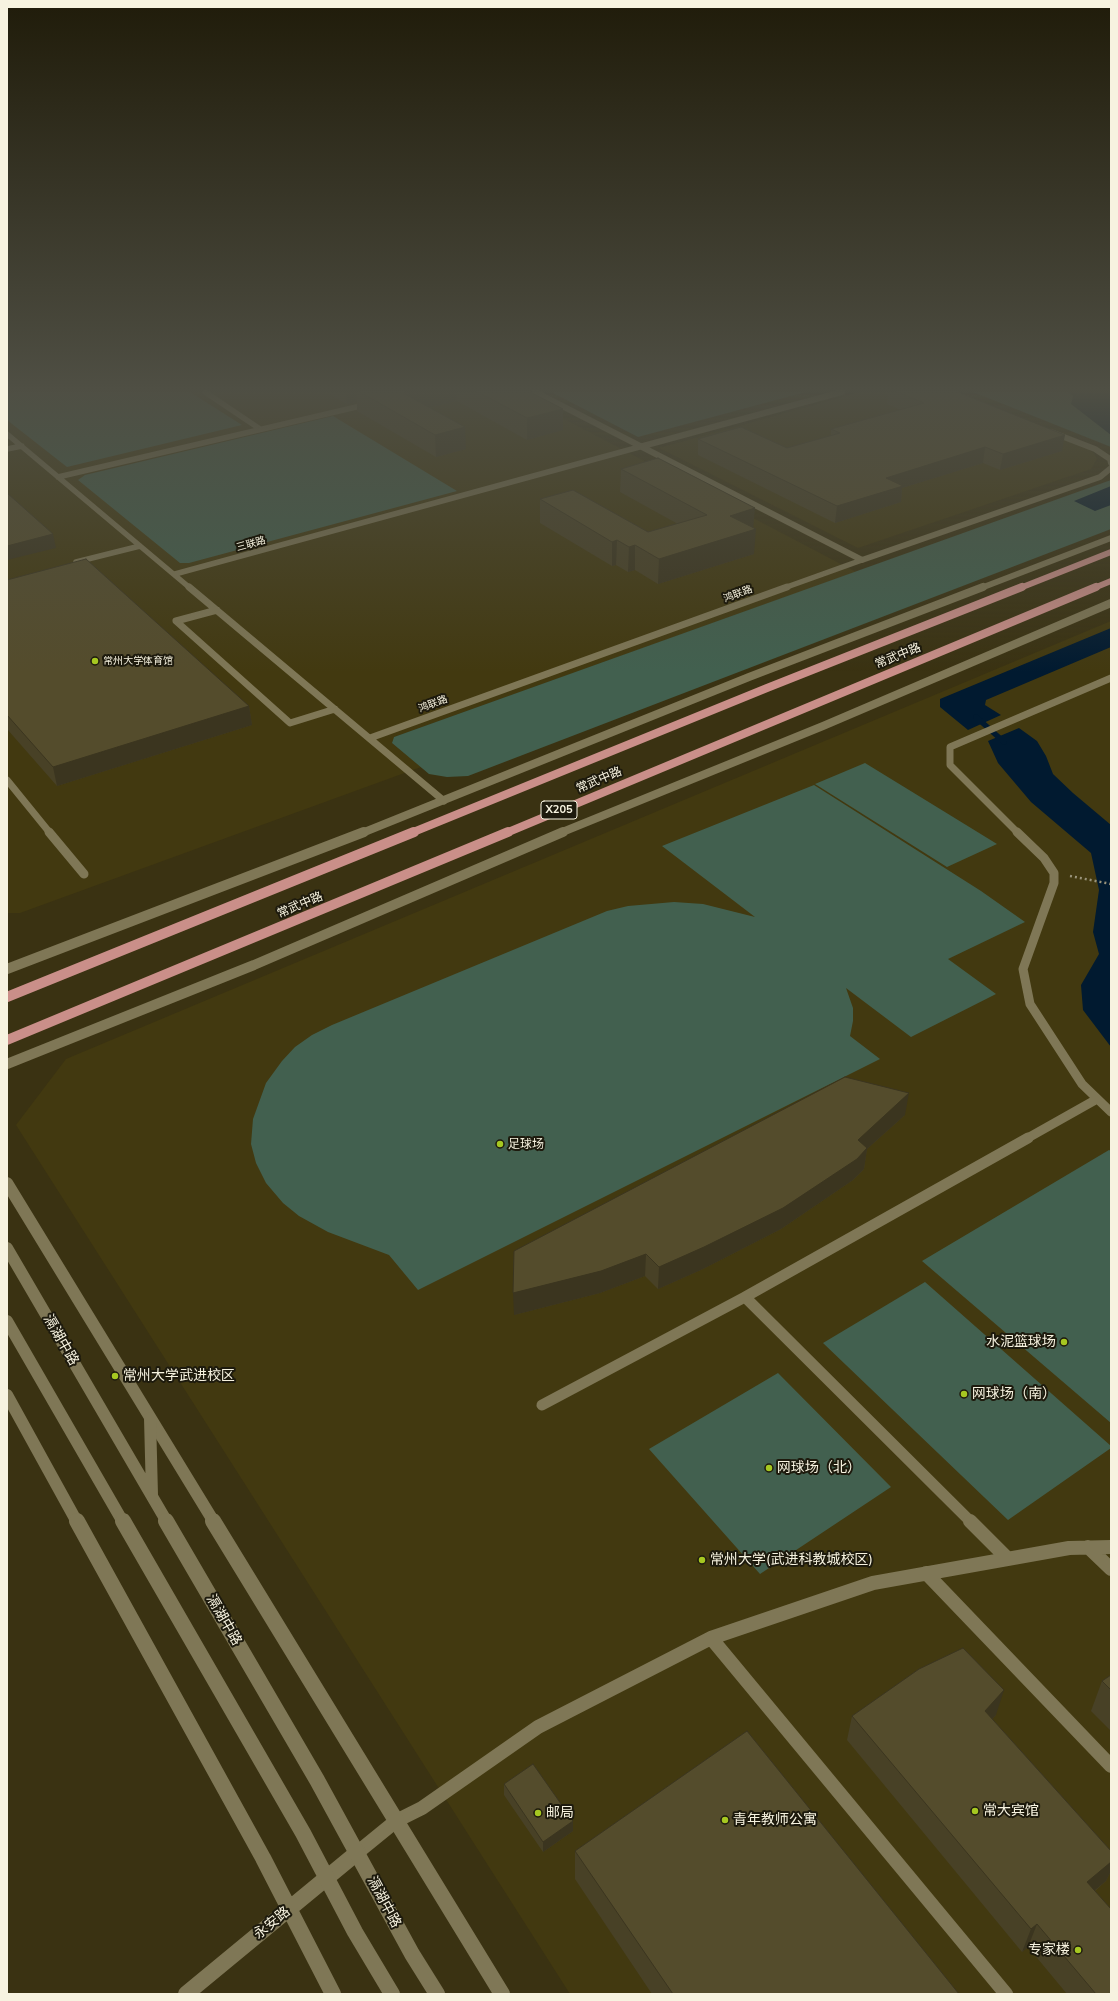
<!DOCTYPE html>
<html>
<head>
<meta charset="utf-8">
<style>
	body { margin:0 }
	#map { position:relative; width:1118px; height:2001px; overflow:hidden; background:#3a3212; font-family:Mulish,sans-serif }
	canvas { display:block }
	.frame { position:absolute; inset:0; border:8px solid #f7f3e0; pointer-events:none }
</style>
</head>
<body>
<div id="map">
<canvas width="1118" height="2001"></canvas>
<div class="frame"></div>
</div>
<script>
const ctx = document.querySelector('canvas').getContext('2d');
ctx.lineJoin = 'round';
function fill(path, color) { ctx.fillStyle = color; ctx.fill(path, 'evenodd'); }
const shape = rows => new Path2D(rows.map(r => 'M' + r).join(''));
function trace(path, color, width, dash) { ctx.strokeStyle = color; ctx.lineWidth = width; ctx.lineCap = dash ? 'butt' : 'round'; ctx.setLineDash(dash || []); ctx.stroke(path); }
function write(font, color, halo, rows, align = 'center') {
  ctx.font = font + ' Mulish,"Noto Sans SC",sans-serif'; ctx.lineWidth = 4; ctx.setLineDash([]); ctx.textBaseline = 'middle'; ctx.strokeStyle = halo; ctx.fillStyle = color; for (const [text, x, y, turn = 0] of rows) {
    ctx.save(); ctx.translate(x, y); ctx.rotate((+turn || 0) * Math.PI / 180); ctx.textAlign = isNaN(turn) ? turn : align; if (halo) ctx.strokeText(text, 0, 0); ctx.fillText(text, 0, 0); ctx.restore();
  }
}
const built = shape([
	[7,392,513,392,856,572,394,737,392,743,421,767,20,913,7,913],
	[860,392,951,392,1087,447,1094,453,1097,459,1091,469,858,548,659,448],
	[1111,621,1111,1994,570,1994,16,1125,66,1059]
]);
const green = shape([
	[14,392,190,392,242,425,67,467,7,420,7,394],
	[551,392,806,392,638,437],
	[973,392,1111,392,1111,447],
	[333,416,457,491,189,563,180,563,78,480,85,475],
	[1111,480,1111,529,468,776,447,777,429,774,392,743,394,737],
	[865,763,927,801,997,844,947,867,815,784],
	[814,785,981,891,1025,922,948,959,996,994,911,1037,846,988,853,1008,853,1021,850,1036,880,1059,418,1290,389,1255,328,1232,299,1216,283,1203,266,1183,256,1163,251,1144,253,1119,266,1083,282,1061,295,1047,312,1035,332,1025,607,911,628,906,674,902,703,904,755,917,662,846],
	[1109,1150,1111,1151,1111,1423,922,1261],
	[925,1282,1111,1446,1111,1448,1008,1520,823,1343],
	[778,1373,891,1487,760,1574,649,1449]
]);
const water = shape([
	[1068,392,1111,392,1111,435,1071,404,1073,396],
	[1111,486,1111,505,1095,511,1074,501],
	[1111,628,1111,647,986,700,985,705,1001,715,968,730,940,707,940,699],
	[1019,728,1037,741,1046,756,1053,774,1073,793,1111,825,1111,1047,1083,1010,1081,985,1099,954,1093,932,1099,890,1091,853,1031,802,998,763,988,741]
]);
const stream = shape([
	[976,717,1004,742]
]);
const path = shape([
	[1070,876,1111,884]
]);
const serviceFar4 = shape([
	[205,392,260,429],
	[7,434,190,588],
	[7,449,22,446],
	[58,477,369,404],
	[76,562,140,546],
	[175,574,643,446],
	[784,588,862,560]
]);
const serviceFar3 = shape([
	[189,587,444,801],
	[217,610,176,621,290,723,335,709],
	[370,738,787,587],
	[7,780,50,833],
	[1018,833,950,765,950,747,1111,678]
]);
const serviceFar2 = shape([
	[49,832,84,874],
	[1017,832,1044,858,1054,873,1054,883,1023,969,1030,1004,1082,1084,1111,1112],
	[1026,1139,1097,1099]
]);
const serviceFar1 = shape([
	[542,1405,745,1297],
	[971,1522,745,1297,1028,1138]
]);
const service = shape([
	[970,1521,1008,1559],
	[1088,1547,1111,1569],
	[926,1573,1111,1766],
	[711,1638,1006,1994],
	[358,1852,396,1821,422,1808,538,1727,711,1638,873,1583,1069,1548,1111,1547]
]);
const minor = shape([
	[535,392,862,560,1100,477,1111,468],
	[1051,432,1095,449,1110,459,1111,463],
	[643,446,842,392]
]);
const tertiaryFar4 = shape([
	[981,588,1111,538]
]);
const tertiaryFar3 = shape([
	[362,833,749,677,983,587],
	[560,833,823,726,1111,603]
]);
const tertiaryFar2 = shape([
	[7,969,364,832],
	[7,1064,254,965,563,832]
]);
const tertiaryFar1 = shape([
	[7,1183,214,1522],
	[7,1395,77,1522]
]);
const tertiary = shape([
	[77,1521,263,1858,333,1994],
	[213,1521,502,1994],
	[186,1994,358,1852]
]);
const secondaryFar1 = shape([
	[7,1248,167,1522],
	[7,1321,123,1522],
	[150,1418,152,1495]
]);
const secondary = shape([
	[123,1521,303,1833,355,1932,392,1994],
	[166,1521,317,1780,412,1954,437,1994]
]);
const primaryFar2 = shape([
	[1020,588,1111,552],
	[1094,588,1111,581]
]);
const primaryFar1 = shape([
	[411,833,767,688,1022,587],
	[506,833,1096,587]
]);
const primary = shape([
	[7,997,414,832],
	[7,1040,508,832]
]);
const wall = shape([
	[326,392,530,392,563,409,563,430,527,440,457,401,430,408,466,449,436,457,357,411,357,402,347,404],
	[888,392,957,392,1062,451,1000,470,983,463,902,488,901,502,835,523,698,455,698,439,787,448,831,436,831,429,901,410,887,404],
	[621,469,753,528,754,554,658,584,635,570,628,572,616,565,612,566,540,523,540,499,648,532,678,524,620,492],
	[7,580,249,706,252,725,57,786,7,729],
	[905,1115,867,1149,864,1169,853,1180,781,1229,703,1269,658,1289,645,1276,600,1293,514,1315],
	[1111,1675,1111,1731,1091,1711,1102,1681],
	[996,1715,992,1719,1111,1851,1111,1871,1106,1881,1095,1891,1111,1994,1067,1994,1028,1947,1022,1952,847,1740,852,1716],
	[504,1784,573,1821,573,1831,543,1852,504,1795],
	[575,1851,959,1994,652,1994,575,1879]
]);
const shadedWall = shape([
	[346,392,356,392,357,402,347,404],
	[405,392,456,392,457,401,404,414,403,393],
	[563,409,563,430,527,440,527,418],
	[465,427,466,449,436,457,435,435],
	[1065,435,1062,451,1000,470,1003,454],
	[985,447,983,463,902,488,901,502,835,523,837,506,886,478],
	[755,508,753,530,756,529,754,554,658,584,659,559,730,516],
	[53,534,56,548,7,560,7,546],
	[617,540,616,565,612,566,612,542],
	[635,545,635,570,628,572,629,547],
	[249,706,252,725,57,786,53,767],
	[909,1093,905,1115,867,1149,864,1169,853,1180,781,1229,703,1269,658,1289,659,1267,858,1140],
	[646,1254,645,1276,600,1293,514,1315,513,1293],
	[1004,1690,996,1715,977,1735,985,1711],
	[573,1821,573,1831,543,1852,543,1842],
	[1111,1862,1111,1871,1106,1881,1077,1905,1087,1882],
	[1037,1924,1028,1947,1022,1952,1031,1929]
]);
const building = shape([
	[360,392,405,392,403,393,465,427,435,435,360,392],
	[478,392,530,392,563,409,527,418,478,392],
	[898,392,957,392,1065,435,1003,454,985,447,886,478,903,486,837,506,698,439,741,427,787,448,840,433,831,429,924,403,898,392],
	[658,458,755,508,730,516,756,529,659,559,635,545,629,547,617,540,612,542,540,499,573,490,648,532,707,515,621,469,658,458],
	[7,493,53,534,7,546,7,493],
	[86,559,249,706,53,767,7,715,7,580,86,559],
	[845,1077,909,1093,858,1140,867,1148,857,1159,783,1208,704,1247,659,1267,646,1254,601,1271,513,1293,514,1251,845,1077],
	[963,1648,1004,1690,985,1711,1111,1851,1111,1862,1087,1882,1111,1909,1111,1994,1096,1994,1037,1924,1031,1929,852,1716,919,1669,963,1648],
	[1111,1675,1111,1690,1102,1681,1111,1675],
	[747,1731,959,1994,673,1994,575,1851,747,1731],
	[533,1764,573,1821,543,1842,504,1784,533,1764]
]);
const markers = [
	[95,661,4,"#a6c821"],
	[500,1144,4,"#a6c821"],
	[1064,1342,4,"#a6c821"],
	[115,1376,4,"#a6c821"],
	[964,1394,4,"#a6c821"],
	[769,1468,4,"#a6c821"],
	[702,1560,4,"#a6c821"],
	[975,1811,4,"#a6c821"],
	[538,1813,4,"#a6c821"],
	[725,1820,4,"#a6c821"],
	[1078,1950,4,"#a6c821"]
];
const farStreetnames = [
	["三联路",251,544,-15],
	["鸿联路",738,594,-20],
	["鸿联路",433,704,-20]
];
const farPoinames = [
	["常州大学体育馆",103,661]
];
const shields = [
	[559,810,36]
];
const shieldNames = [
	["X205",559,810]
];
const streetNames = [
	["常武中路",898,656,-22],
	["常武中路",599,780,-23],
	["常武中路",300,905,-23]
];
const poiNames = [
	["足球场",508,1144]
];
const nearStreetnames = [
	["滆湖中路",61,1340,60],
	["滆湖中路",224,1620,60],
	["滆湖中路",384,1902,62],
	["永安路",272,1923,-39]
];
const nearPoinames = [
	["水泥篮球场",1056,1342,"right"],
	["常州大学武进校区",123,1376],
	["网球场（南）",972,1394],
	["网球场（北）",777,1468],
	["常州大学(武进科教城校区)",710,1560],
	["常大宾馆",983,1811],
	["邮局",546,1813],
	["青年教师公寓",733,1820],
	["专家楼",1070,1950,"right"]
];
fill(built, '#423910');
fill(green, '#42604f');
fill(water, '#011a30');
trace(stream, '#011a30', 5.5);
trace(path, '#9a947b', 2.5, [2, 3]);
trace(serviceFar4, '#7f7756', 5.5);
trace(serviceFar3, '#7f7756', 7);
trace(serviceFar2, '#7f7756', 9);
trace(serviceFar1, '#7f7756', 11);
trace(service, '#7f7756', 14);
trace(minor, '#7f7756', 6);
trace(tertiaryFar4, '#7f7756', 6);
trace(tertiaryFar3, '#7f7756', 8);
trace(tertiaryFar2, '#7f7756', 10);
trace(tertiaryFar1, '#7f7756', 12);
trace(tertiary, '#7f7756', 16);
trace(secondaryFar1, '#7f7756', 12);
trace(secondary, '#7f7756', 16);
trace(primaryFar2, '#ca8f89', 6);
trace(primaryFar1, '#ca8f89', 8);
trace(primary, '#ca8f89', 10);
fill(wall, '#484126');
fill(shadedWall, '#3b351f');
fill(building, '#544c2c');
trace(building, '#3b351f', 1);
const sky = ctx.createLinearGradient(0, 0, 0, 672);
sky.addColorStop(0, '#201c0a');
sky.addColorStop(0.58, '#4f4f44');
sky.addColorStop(1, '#4f4f4400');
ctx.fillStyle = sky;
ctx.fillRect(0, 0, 1118, 672);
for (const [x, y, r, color] of markers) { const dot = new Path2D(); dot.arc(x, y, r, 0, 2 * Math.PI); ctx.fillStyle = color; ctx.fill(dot); trace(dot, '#1d1a0d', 1.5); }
write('10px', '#f7f3e0', '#1d1a0d', farStreetnames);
write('10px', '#f7f3e0', '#1d1a0d', farPoinames, 'left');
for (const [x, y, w] of shields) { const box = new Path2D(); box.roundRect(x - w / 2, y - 9, w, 18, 3); ctx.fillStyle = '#1d1a0d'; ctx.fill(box); trace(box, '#f7f3e0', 1); }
write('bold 11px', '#f7f3e0', null, shieldNames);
write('12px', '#f7f3e0', '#1d1a0d', streetNames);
write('12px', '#f7f3e0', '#1d1a0d', poiNames, 'left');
write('14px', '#f7f3e0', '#1d1a0d', nearStreetnames);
write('14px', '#f7f3e0', '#1d1a0d', nearPoinames, 'left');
</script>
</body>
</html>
